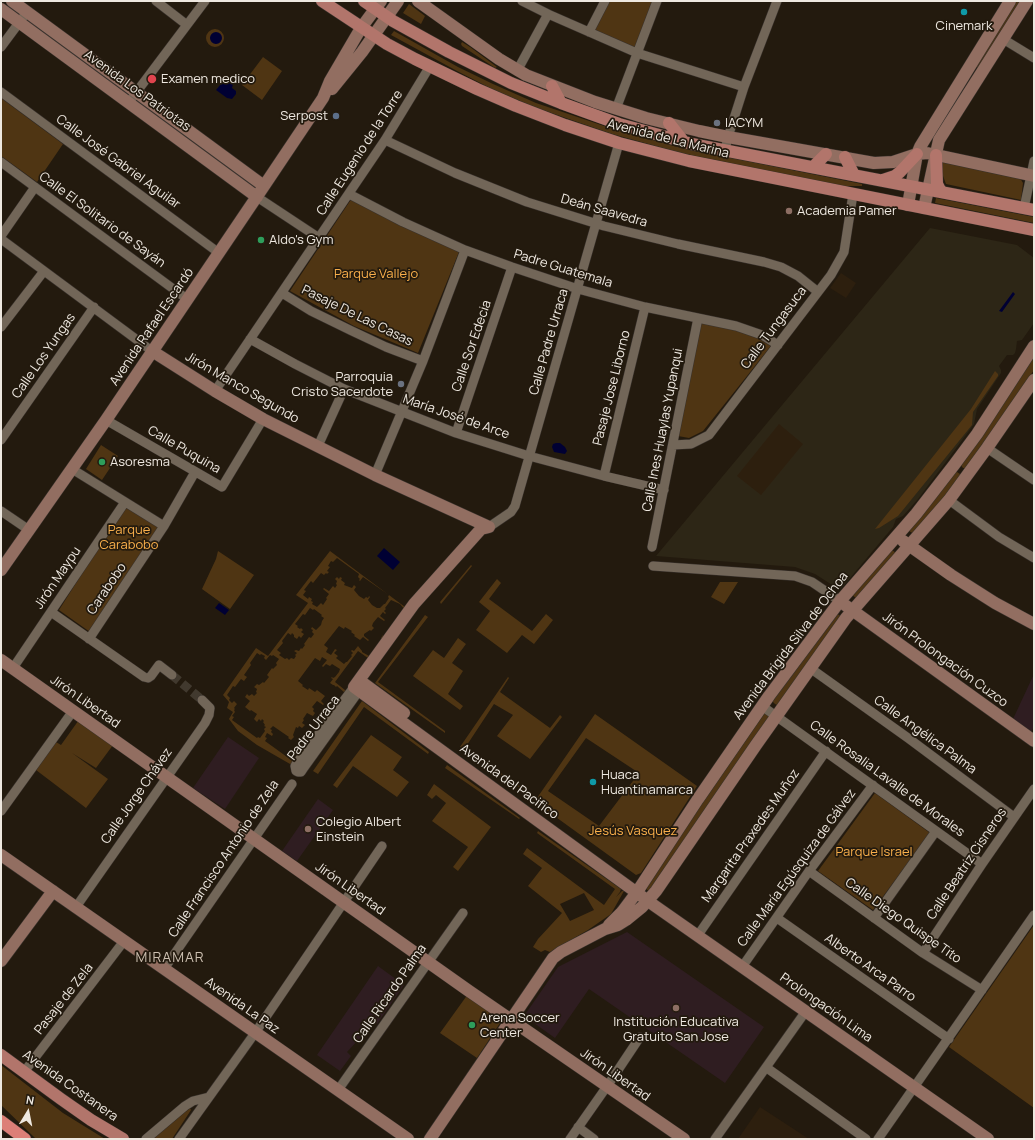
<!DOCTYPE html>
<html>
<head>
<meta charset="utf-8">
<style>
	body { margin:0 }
	#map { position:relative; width:1035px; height:1140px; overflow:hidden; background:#231a0e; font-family:Manrope,sans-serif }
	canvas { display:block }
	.frame { position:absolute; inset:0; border:2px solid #eee8e0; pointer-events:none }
	.north { position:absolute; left:8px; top:1092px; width:40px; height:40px; -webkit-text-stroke:3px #231a0e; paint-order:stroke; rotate:10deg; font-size:11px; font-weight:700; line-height:16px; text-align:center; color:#eee8e0 }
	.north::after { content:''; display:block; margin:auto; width:14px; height:18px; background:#eee8e0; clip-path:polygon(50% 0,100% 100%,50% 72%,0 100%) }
</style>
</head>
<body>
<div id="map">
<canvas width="1035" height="1140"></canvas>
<div class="frame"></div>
<div class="north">N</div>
</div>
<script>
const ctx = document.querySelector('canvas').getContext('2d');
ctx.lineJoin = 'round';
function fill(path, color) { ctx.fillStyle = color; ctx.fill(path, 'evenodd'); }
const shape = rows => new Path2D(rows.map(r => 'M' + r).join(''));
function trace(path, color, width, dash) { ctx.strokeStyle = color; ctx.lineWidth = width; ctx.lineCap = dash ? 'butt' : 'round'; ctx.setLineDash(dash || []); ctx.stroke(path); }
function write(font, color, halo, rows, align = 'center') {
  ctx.font = font + ' Manrope,sans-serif'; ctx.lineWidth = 3.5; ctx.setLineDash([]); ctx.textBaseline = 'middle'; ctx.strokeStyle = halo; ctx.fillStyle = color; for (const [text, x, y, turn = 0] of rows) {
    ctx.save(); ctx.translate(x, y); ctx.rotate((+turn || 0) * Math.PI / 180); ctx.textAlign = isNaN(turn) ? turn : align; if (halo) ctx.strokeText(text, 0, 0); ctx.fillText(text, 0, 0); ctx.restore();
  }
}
const commercial = shape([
	[930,228,1017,245,1034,258,1034,323,1022,340,1017,341,1016,349,1015,353,1013,355,1007,355,999,366,1001,370,1001,373,977,409,974,424,948,459,918,499,903,516,896,519,893,527,840,590,815,574,795,567,656,556]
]);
const built = shape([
	[841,273,856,283,846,298,830,288],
	[779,424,803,444,761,495,737,476],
	[760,1107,809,1139,738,1139]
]);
const education = shape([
	[1034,674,1034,727,1031,732,1013,719],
	[228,737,259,758,225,809,193,788],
	[318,799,333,810,297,861,282,851],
	[627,932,764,1027,725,1083,589,989,555,1038,524,1016,558,967],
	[378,966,404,985,377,1024,375,1022,347,1052,351,1056,340,1071,317,1055]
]);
const green = shape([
	[609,1,654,1,636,50,594,31],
	[1016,1,1020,1,978,68,975,66],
	[409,4,425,16,421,24,403,13],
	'206 38a9 9 0 1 1 18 0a9 9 0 1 1-18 0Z',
	[394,31,458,67,493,84,536,103,613,129,681,148,862,184,862,186,844,186,681,153,612,134,534,107,492,89,457,71,391,35],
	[462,42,470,47,497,67,495,68,462,46,461,44],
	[263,57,282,71,262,100,242,85],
	[1,98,63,144,37,182,1,156],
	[942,161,1020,178,1023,183,1021,200,946,184,940,168],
	[352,198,459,252,418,353,354,326,290,291],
	[936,198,1034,217,1034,223,935,203],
	[701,323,737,330,755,337,771,346,703,431,689,438,678,436],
	[1034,352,1034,370,968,468,963,468,960,464],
	[995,371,998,374,998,376,973,412,972,425,898,516,879,528,875,529,971,409],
	[101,445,118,456,102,480,86,469],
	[957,472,960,474,961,476,914,534,909,531,953,473],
	[125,505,160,527,90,632,59,610],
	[891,549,897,554,857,599,851,594],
	[218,551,254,575,230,609,202,589,216,559],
	[330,551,409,610,372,661,358,651,335,682,350,694,297,768,257,745,238,731,229,719,233,712,227,708,229,702,223,695,256,648,268,656,308,603,296,595],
	[337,558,359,574,358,577,360,579,359,580,360,581,363,577,389,595,388,597,389,598,385,604,384,604,380,608,377,608,372,605,368,600,370,597,369,596,368,598,366,597,364,599,359,596,354,590,356,587,354,585,352,588,344,585,345,583,341,580,343,576,342,578,340,577,339,579,337,577,335,579,337,581,336,584,337,585,335,588,333,586,329,591,324,588,323,589,329,594,326,598,327,599,323,605,321,603,317,607,312,604,313,602,311,601,312,599,309,597,308,599,303,595,306,591,304,590,311,581,313,583,321,573,324,575,326,573,327,574,329,572,327,571,330,567,328,566,331,561,333,562],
	[391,600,400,604,405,610,385,637,383,635,381,638,383,640,371,657,362,652,362,651,358,646,354,651,352,650,351,651,353,653,351,655,352,656,347,662,346,662,344,664,336,658,338,656,334,653,337,650,335,649,331,655,326,652,328,648,324,645,339,626,344,629,345,627,352,631,351,632,355,635,354,636,360,640,363,637,368,641,369,640,364,636,364,634,370,630,371,631,374,628,372,626,373,623,378,617,384,621,385,620,380,616,383,612,385,614,386,613,384,611,386,609,385,608],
	[310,608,313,610,314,609,322,615,321,616,324,618,322,621,321,625,316,630,312,627,311,629,313,630,312,632,314,634,311,638,309,637,304,644,305,645,302,649,301,648,299,651,296,650,294,651,297,653,295,655,296,656,294,659,291,658,289,660,287,658,285,659,279,655,281,653,277,650,283,643,282,641,288,633,291,635,292,633,294,635,294,637,297,639,299,636,301,638,304,634,301,632,303,630,301,628,300,629,297,627,298,626,295,624,303,614,305,615],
	[257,653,260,655,261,654,265,656,264,658,266,660,270,655,272,656,273,655,279,659,276,663,277,665,273,669,272,668,267,675,269,677,264,683,263,682,259,685,257,684,254,687,257,689,256,692,257,693,254,696,252,694,249,696,247,694,245,697,250,701,245,707,250,711,251,710,257,714,254,719,257,722,259,719,261,721,262,719,264,721,263,722,265,725,264,726,266,727,264,729,265,731,260,738,258,737,257,738,232,720,234,717,232,716,235,712,234,710,235,709,234,708,237,704,234,701,232,703,229,700,230,698,227,695,233,686,235,687,241,679,244,681,247,677,244,675,251,665,250,663],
	[322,657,327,660,322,666,323,667,326,664,330,666,332,664,340,669,339,672,335,677,333,678,332,677,331,678,333,679,330,683,333,685,334,685,336,687,337,686,345,693,325,721,323,719,321,722,323,724,304,747,303,746,301,749,303,750,294,762,265,741,267,738,265,737,267,733,272,736,273,734,271,732,272,730,270,729,273,726,289,737,288,738,291,740,294,737,293,735,296,727,298,728,299,726,302,728,305,725,302,723,304,720,303,719,307,713,313,716,315,713,313,711,314,709,312,707,317,701,323,705,324,704,321,701,325,696,317,690,315,692,309,688,308,690,302,686,303,685,298,681,315,658,320,661],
	[471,565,472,566,441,604,440,602],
	[497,579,501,583,489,599,532,631,546,614,553,620,534,644,522,635,507,653,476,630,490,611,479,602],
	[720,582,738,582,724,604,711,597],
	[836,613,842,617,777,705,775,704,773,702,773,698],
	[425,615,428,617,378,682,445,731,445,733,375,683],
	[458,638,466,644,452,663,463,671,448,694,463,706,460,710,413,676,433,650,444,658],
	[508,677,509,678,500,692,550,728,560,715,562,717,530,759,497,736,513,715,494,704,465,748,537,798,595,714,697,786,641,873,636,875,535,802,536,799,460,747],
	[586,738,639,773,599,826,548,791],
	[362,701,429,752,428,754,364,707,318,774,313,771],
	[764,714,767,714,769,717,652,890,649,891,646,889,645,887,647,883],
	[81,717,116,741,96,768,72,753,108,779,86,808,36,770,56,742,61,745],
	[371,735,402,757,393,770,409,782,397,797,353,766,337,788,333,785],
	[447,765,520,818,519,819,445,768],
	[434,784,491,827,458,871,453,867,468,847,432,821,446,803,436,795,432,799,427,795],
	[875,793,930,833,873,910,818,871],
	[538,831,621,889,620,892,616,897,622,891,624,891,611,914,588,930,550,952,545,950,541,952,533,947,538,939,562,913,528,886,542,868,523,854,527,848,604,905,615,889,537,833],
	[584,893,594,910,570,921,560,904],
	[1034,925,1034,1108,949,1047],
	[468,994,504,1017,477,1058,440,1033],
	[1,1065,63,1113,105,1139,36,1139,1,1105],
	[190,1108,191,1110,172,1139,153,1139]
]);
const water = shape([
	'210 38a6 6 0 1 1 12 0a6 6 0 1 1-12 0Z',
	[227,78,233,84,232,88,236,91,236,94,232,99,227,98,216,90,225,79],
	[1013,292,1015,294,1002,312,999,311],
	[556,443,560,443,565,447,567,451,565,454,554,452,552,447,553,444],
	[384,548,400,562,393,570,377,556],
	[219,603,229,610,225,615,215,608]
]);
const streetTunnel = shape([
	[172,675,202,700]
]);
const street = shape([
	[156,1,187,25],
	[522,1,548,14,637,53,744,87],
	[589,32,605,1],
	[1003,39,1034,58],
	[1,47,27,12],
	[517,71,548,14],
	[1,92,219,253],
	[129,102,205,1],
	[616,109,657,1],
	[385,140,455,173,527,202,604,226,678,244,764,262,781,267,798,276,818,292],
	[725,150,728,137,744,87,777,1],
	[1,162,187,299],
	[349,194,403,222,465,250,512,267,578,289,645,307,736,326,762,335,778,345],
	[257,197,319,238],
	[1024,208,1034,161],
	[1,236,35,187],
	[1,239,152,351],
	[282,293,311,311,352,331,386,347,423,361],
	[1,327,44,271],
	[250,339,295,364,344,389,456,433,529,456,604,476,664,490],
	[215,391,385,140,430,66],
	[106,420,222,487,263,419],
	[456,433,512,267],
	[1,440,94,307],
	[673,445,691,444,709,435,831,275,844,252,853,194],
	[318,446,344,389],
	[987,448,1034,480],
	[72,469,164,526],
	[375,475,423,361,465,250],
	[604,476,645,307],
	[949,500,999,537,1034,558],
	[1,511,29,530],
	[489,527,511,512,515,506,517,499,619,143],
	[652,547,698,318],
	[653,566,795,576,812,582,840,601],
	[51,612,144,677,148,678,151,676,159,665,172,675],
	[89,639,164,526,195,472],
	[13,668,125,502],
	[810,668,908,738,1014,817],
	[354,687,296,764,295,766,296,771,298,772,301,772,303,769,359,691],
	[762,706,982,864],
	[1,811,73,711],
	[809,871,923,953,982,990],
	[76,907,205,723,209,715,210,708,202,700],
	[777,918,949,1039],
	[874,918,936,831],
	[698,935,826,751],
	[923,953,982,864,1034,789],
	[742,967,809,871,873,785],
	[164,969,292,784],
	[767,1068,866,1139],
	[24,1072,124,941],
	[338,1090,463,913],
	[578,1127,594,1139],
	[146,1139,185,1106,193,1101,209,1097],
	[179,1139,255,1033,382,846],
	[570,1139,610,1082,640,1037],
	[715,1139,806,1011],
	[878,1139,1034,915]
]);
const secondary = shape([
	[12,1,264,186],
	[418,1,499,59,526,75,595,102,646,118,699,131,728,137,874,163,893,162,917,154,927,153,1034,176],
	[1,9,257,197],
	[332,89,362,52,398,1],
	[908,205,917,154,920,147,1010,1],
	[924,208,939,140,1027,1],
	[152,351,215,391,263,419,375,475,489,527],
	[489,527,481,529,414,604,354,687,655,906,988,1139],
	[903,541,951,575,995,603,1034,624],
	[1,570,106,420,264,186,323,98,330,81,361,28,381,1],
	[845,605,1034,741],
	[1,660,469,991,684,1139],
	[359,680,404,713],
	[1,855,408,1139],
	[609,925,622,912,637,892,698,799,769,696,840,601,916,514,954,465,977,434,1034,346],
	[1,961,53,891],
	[430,1139,553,958,561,952,605,929,618,925,626,920,642,907,656,891,756,745,846,618,949,500,987,448,1034,380]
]);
const primary = shape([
	[322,1,387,44,415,59,477,89,516,106,565,125,619,143,689,161,1034,230],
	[364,1,393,21,449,52,511,83,561,103,619,124,692,144,1034,210],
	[552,86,561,103],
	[669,123,684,142],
	[936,155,937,184,939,188,942,192],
	[845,157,854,175],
	[813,167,826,154],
	[883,180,895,176,900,172,917,154],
	[1,1055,61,1099,91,1120,123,1139]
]);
const highway = shape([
	[1,1121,25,1139]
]);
const markers = [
	[964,12,4,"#0f9aa8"],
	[152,79,5,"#e0444e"],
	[336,116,4,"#5c6f8a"],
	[717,123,4,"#6b7280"],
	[789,211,4,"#8d6e63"],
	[261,240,4,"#2e9e5b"],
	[401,384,4,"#6b7280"],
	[102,462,4,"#2e9e5b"],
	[593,782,4,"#0f9aa8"],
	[308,829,4,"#8d6e63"],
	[676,1008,4,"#8d6e63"],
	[472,1025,4,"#2e9e5b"]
];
const poiNames = [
	["Cinemark",964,26,"center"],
	["Examen medico",161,79],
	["Serpost",328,116,"right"],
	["IACYM",725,123],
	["Academia Pamer",797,211],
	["Aldo's Gym",269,240],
	["Parroquia",393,377,"right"],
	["Cristo Sacerdote",393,392,"right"],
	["Asoresma",110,462],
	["Huaca",601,775],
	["Huantinamarca",601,790],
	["Colegio Albert",316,822],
	["Einstein",316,837],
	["Arena Soccer",480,1018],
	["Center",480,1033],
	["Institución Educativa",676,1022,"center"],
	["Gratuito San Jose",676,1037,"center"]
];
const streetNames = [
	["Avenida Los Patriotas",137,91,36],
	["Avenida de La Marina",668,139,14],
	["Calle Eugenio de la Torre",360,153,-57],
	["Calle José Gabriel Aguilar",118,162,36],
	["Deán Saavedra",604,211,16],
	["Calle El Solitario de Sayán",102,220,36],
	["Padre Guatemala",563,269,17],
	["Pasaje De Las Casas",357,316,26],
	["Avenida Rafael Escardó",152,327,-56],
	["Calle Tungasuca",774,328,-53],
	["Calle Padre Urraca",549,342,-74],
	["Calle Sor Edecia",472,346,-71],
	["Calle Los Yungas",44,356,-55],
	["Jirón Manco Segundo",242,388,30],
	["Pasaje Jose Liborno",612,388,-76],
	["María José de Arce",456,417,19],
	["Calle Ines Huaylas Yupanqui",663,430,-79],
	["Calle Puquina",184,450,30],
	["Jirón Maypu",58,578,-56],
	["Carabobo",107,589,-56],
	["Avenida Brigida Silva de Ochoa",791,646,-53],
	["Jirón Prolongación Cuzco",945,660,36],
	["Jirón Libertad",85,702,35],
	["Padre Urraca",314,728,-53],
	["Calle Angélica Palma",925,735,36],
	["Calle Rosalia Lavalle de Morales",887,779,36],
	["Avenida del Pacifico",509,782,36],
	["Calle Jorge Chávez",137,796,-55],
	["Margarita Praxedes Muñoz",751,836,-55],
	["Calle Francisco Antonio de Zela",224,859,-56],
	["Calle Beatriz Cisneros",967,864,-56],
	["Calle María Egúsquiza de Gálvez",797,868,-54],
	["Jirón Libertad",350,889,35],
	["Calle Diego Quispe Tito",903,921,35],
	["Alberto Arca Parro",870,968,35],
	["Calle Ricardo Palma",390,994,-55],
	["Pasaje de Zela",64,999,-52],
	["Avenida La Paz",242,1006,35],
	["Prolongación Lima",826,1008,35],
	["Jirón Libertad",615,1075,35],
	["Avenida Costanera",70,1086,35]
];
const parkNames = [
	["Parque Vallejo",376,274],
	["Parque",129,530],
	["Carabobo",129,545],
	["Jesús Vasquez",633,831],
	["Parque Israel",874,852]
];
const neighbourhoodNames = [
	["MIRAMAR",170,958]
];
fill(commercial, '#2d2616');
fill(built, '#2d1f0e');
fill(education, '#2f1d21');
fill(green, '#4f3513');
fill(water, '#003');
trace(streetTunnel, '#41392e', 9, [9, 4.5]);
trace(street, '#39322d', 10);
trace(secondary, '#39322d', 13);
trace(primary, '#39322d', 13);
trace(highway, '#39322d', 13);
trace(street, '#726658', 9);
trace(secondary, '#926e61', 12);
trace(primary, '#b2756b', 12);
trace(highway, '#dc7f77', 12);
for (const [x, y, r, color] of markers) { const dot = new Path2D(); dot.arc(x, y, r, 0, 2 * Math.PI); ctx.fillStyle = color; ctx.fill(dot); trace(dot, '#231a0e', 1.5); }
write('13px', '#eee8e0', '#231a0e', poiNames, 'left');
write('13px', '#eee8e0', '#231a0e', streetNames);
write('13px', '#f9af4b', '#231a0e', parkNames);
ctx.letterSpacing = '1px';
write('14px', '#ccbfb0', '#231a0e', neighbourhoodNames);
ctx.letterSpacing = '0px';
</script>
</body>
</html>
